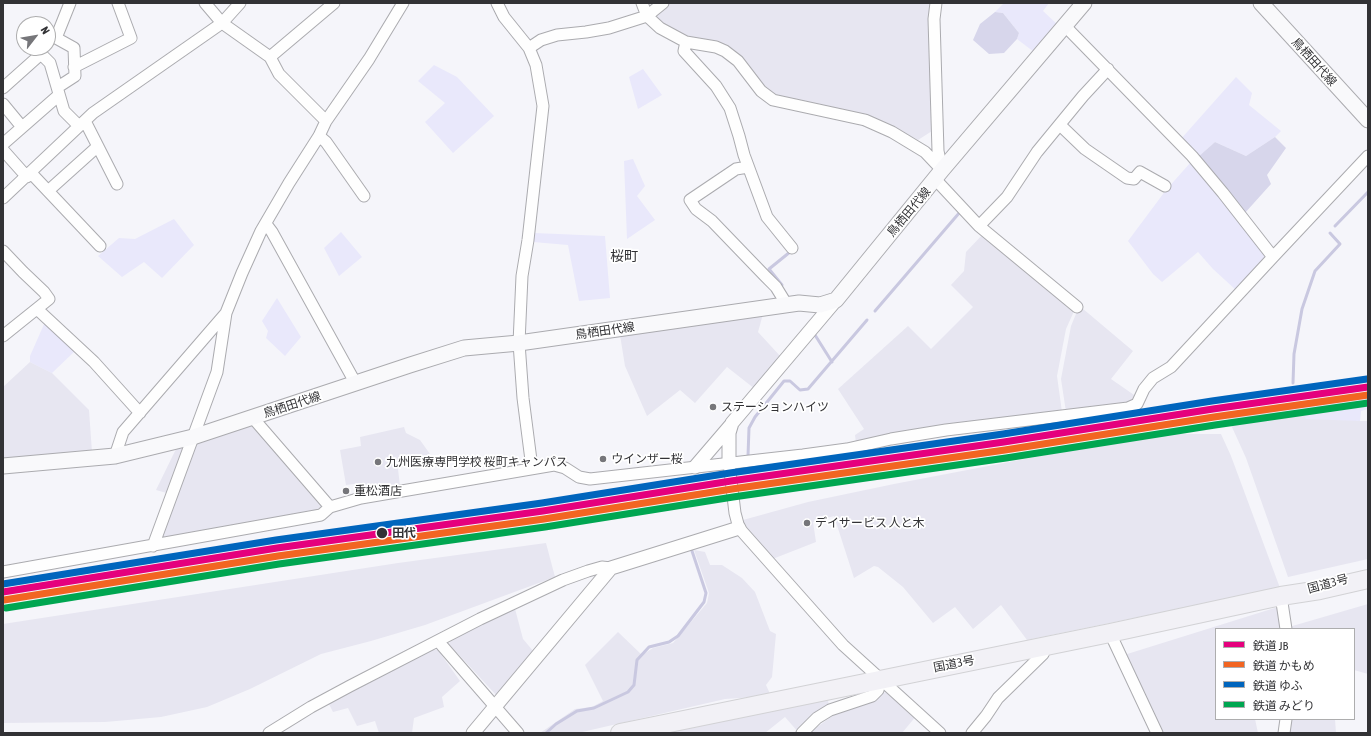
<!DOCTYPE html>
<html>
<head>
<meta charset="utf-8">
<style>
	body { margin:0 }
	#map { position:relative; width:1371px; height:736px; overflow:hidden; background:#f5f5fa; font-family:"Asap Condensed","Noto Sans JP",sans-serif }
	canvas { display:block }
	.frame { position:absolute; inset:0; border:4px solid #323235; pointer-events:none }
	.legend { position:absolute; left:1215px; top:628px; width:140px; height:92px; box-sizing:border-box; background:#fff; border:1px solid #adadae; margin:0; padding:5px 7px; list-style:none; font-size:12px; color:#323235 }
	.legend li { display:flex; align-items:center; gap:8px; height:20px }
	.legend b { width:20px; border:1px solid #adadae }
	.north { position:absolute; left:16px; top:16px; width:40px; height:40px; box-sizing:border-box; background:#fff; border:1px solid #adadae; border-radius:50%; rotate:59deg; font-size:11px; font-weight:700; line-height:16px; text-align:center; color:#323235 }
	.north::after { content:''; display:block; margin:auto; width:14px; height:18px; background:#76767a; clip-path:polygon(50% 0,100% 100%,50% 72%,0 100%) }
</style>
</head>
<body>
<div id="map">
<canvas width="1371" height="736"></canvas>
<div class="frame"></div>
<ul class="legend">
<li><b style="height:5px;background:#e5007d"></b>鉄道 JB</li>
<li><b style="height:5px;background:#f26522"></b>鉄道 かもめ</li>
<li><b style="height:5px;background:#0065bd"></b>鉄道 ゆふ</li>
<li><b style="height:5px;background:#00a651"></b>鉄道 みどり</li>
</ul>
<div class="north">N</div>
</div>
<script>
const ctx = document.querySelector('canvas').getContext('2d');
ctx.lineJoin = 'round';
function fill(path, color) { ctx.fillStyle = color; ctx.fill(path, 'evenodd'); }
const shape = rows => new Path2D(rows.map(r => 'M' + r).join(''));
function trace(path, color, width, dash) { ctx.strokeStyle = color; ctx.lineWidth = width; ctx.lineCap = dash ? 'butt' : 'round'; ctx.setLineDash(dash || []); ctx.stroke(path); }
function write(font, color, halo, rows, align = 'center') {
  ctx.font = font + ' "Asap Condensed","Noto Sans JP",sans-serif'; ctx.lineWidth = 3.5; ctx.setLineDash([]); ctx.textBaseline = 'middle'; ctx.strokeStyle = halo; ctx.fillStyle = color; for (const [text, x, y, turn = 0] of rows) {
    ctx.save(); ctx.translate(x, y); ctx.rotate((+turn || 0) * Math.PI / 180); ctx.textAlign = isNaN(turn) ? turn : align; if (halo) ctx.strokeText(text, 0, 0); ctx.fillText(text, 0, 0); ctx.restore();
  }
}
const built = shape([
	[670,3,931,3,932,131,918,140,916,139,893,127,870,116,771,94,765,89,745,63,686,37,656,20,656,14],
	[984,233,1075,309,1066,329,1057,376,1062,412,856,443,855,435,864,429,838,389,908,326,931,349,973,307,951,285,964,271,966,252],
	[1082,308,1133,351,1111,379,1137,397,1127,406,1066,412,1061,379,1071,326,1078,309],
	[763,314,758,332,781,357,755,389,727,367,695,403,680,390,647,416,625,366,620,335],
	[30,362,52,373,89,410,92,452,3,460,3,387],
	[1300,410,1360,421,1368,421,1368,559,1288,577,1246,458,1227,416],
	[251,424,260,429,321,502,322,508,318,513,156,543,174,495,156,490,176,449],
	[404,427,406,433,420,440,430,454,398,469,400,486,363,493,361,483,346,485,340,450,361,446,360,437],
	[1146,434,1221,434,1231,456,1280,588,1027,640,1001,605,973,629,955,607,933,623,903,587,878,567,874,566,854,578,834,516,813,522,816,542,770,560,746,533,743,520,808,502,894,484,1072,450,1106,439],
	[546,543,555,577,425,625,371,641,321,654,250,689,207,707,161,717,105,722,3,723,3,624,398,563],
	[694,550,705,552,710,565,722,565,742,578,755,592,770,631,776,634,772,677,766,685,771,696,725,699,578,733,540,733,575,709,592,707,603,701,585,665,618,632,642,655,653,648,673,643,707,603,709,593],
	[1368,604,1368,674,1354,670,1354,629,1289,629,1289,627],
	[514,605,523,639,534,652,497,696,449,644,453,636],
	[1281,606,1283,629,1216,629,1216,719,1255,719,1258,733,1160,733,1124,655],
	[428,650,438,650,460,681,442,697,444,707,414,718,412,733,379,733,375,721,357,726,348,708,333,712,328,702],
	[888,691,917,715,902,733,809,733,839,711],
	[827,697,829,705,799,733,785,717,765,733,668,733,734,716],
	[1290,719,1335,719,1336,733,1288,733]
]);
const green = shape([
	[1004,3,1049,3,1043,11,1058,25,1034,52,1017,39,1019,33,1003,13,995,12],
	[434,65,457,77,494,116,453,153,425,122,445,103,418,81],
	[643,69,662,95,638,109,629,77],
	[1236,77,1252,93,1249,105,1281,131,1275,137,1246,156,1215,142,1198,157,1180,140],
	[633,159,645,186,637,196,655,220,627,239,624,161],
	[1191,162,1268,258,1237,291,1213,269,1198,252,1162,282,1153,274,1128,241,1166,190],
	[174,219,194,245,162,278,144,262,122,277,98,256,119,238,135,239],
	[341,232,362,257,339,276,324,248],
	[534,233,605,236,610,298,579,301,568,245,533,242],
	[277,298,301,337,285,356,266,338,268,331,262,321],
	[45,322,75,351,52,373,30,362,30,356],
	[1368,396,1368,409,1361,411,1360,421,1306,419,1300,410,1227,416,1227,412]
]);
const forest = shape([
	[995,12,1003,13,1019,33,1017,39,1004,53,989,54,973,40,980,24],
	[1275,137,1286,148,1267,175,1271,184,1244,214,1198,157,1215,142,1246,156]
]);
const stream = shape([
	[1335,226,1368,192],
	[782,285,769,269,790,252],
	[875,311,960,212,959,210],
	[815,335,832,362],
	[1293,383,1294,354,1302,309,1315,271,1340,244,1330,233],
	[748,456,749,428,755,417,784,381,790,381,800,390,808,389,867,320],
	[546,733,556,724,577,711,594,708,628,692,634,685,637,660,649,647,669,642,678,636,704,602,706,593,692,551]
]);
const minor = shape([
	[205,3,222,23,270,57,279,74,326,121],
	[497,3,504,17,529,48,536,65,543,106,528,240,522,276,519,343,523,398,532,468],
	[642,3,647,16,660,28,686,42,716,47,725,51,738,61,761,91,773,100,865,120,892,132,925,152,942,170],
	[936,3,934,19,938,151,942,170],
	[1065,26,1192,156,1223,193,1273,257],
	[686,42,684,51,716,86,730,108,739,136,744,155,767,217,792,248],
	[529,48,541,40,557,35,586,32,609,28,647,16,663,3],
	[270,57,334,3],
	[74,67,131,38,118,3],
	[58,87,75,76,74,48,56,38,70,3],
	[3,88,41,54,50,63,64,111,79,126],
	[3,104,22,127],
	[85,121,117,184],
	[1060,125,1085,149,1127,178,1134,179,1140,172,1165,186],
	[319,136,326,142,364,196],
	[3,144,59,95],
	[3,150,27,177],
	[748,167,736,169,690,200,696,209,712,221,765,276,776,287,787,305],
	[31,173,100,246],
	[936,180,979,226,1077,307],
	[48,191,97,147],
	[3,198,93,113,222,23,240,3],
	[266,224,272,232,356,384],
	[979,226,1007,197,1037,152,1083,96,1108,69],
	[3,251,23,272,44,292,49,299,3,336],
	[37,309,94,362,140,413],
	[253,418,330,507],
	[115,456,123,432,226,313],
	[729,463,735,513,739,528,843,645,940,733],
	[153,546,217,372,226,313,242,273,261,231,289,183,319,136,326,121,369,59,403,3],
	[3,572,321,515,330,507,361,498,554,465,565,468,579,477,590,479,803,455,847,449,891,439,946,430,1128,408,1137,404,1144,389,1153,378,1171,367,1273,257,1368,156],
	[1281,596,1286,629],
	[1110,633,1157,733],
	[438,641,518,733],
	[269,733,311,707,350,686,480,619,563,580,588,571,602,567,611,568],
	[802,733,817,718,830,710,872,696,878,690,881,679],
	[972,733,986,716,998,698,1043,654,1047,645],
	[1284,733,1286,719]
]);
const tertiary = shape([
	[729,463,729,433,732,423,836,300],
	[695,467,731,425],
	[473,733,611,568,739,528]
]);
const secondary = shape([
	[1261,3,1368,120],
	[3,466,115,456,193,437,410,365,464,348,519,343,799,303,820,305,836,300,942,170,1084,3]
]);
const trunk = shape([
	[620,733,1110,633,1281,596,1320,590,1368,579]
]);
const rail1 = shape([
	[3,592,277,548,543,511,731,481,1004,442,1213,409,1368,387]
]);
const rail2 = shape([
	[4,600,278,556,544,519,732,489,1005,450,1214,417,1368,395]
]);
const rail3 = shape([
	[3,584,276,540,542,503,730,473,1003,434,1212,401,1367,379]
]);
const rail4 = shape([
	[6,608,279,564,545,527,733,497,1006,458,1215,425,1368,403]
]);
const markers = [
	[713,407,4,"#76767a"],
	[603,459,4,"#76767a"],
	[378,462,4,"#76767a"],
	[346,491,4,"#76767a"],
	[807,523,4,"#76767a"],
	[382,533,6,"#323235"]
];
const streetNames = [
	["鳥栖田代線",1314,62,48],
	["鳥栖田代線",909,212,-50],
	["鳥栖田代線",605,331,-8],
	["鳥栖田代線",292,405,-18],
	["国道3号",1328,584,-15],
	["国道3号",954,664,-11]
];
const poiNames = [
	["ステーションハイツ",721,407],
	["ウインザー桜",611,459],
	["九州医療専門学校 桜町キャンパス",386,462],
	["重松酒店",354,491],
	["デイサービス 人と木",815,523]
];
const stopNames = [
	["田代",392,533]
];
const quarterNames = [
	["桜町",624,257]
];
fill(built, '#e7e6f1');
fill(green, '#e9e8fb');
fill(forest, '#d7d6eb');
trace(stream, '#c9c8e0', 3);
trace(minor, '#ababaf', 13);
trace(tertiary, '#ababaf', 15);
trace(secondary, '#ababaf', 17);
trace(trunk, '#d2d2d5', 20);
trace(minor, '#fefefe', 11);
trace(tertiary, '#fefefe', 13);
trace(secondary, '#f9f9fb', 15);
trace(trunk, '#f2f1f6', 18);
trace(rail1, '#e5007d', 7);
trace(rail2, '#f26522', 7);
trace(rail3, '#0065bd', 7);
trace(rail4, '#00a651', 7);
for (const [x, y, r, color] of markers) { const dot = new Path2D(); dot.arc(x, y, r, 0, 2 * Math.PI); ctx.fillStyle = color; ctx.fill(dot); trace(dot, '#fff', 1.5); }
write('12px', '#323235', '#fff', streetNames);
write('12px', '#323235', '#fff', poiNames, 'left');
write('bold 12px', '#323235', '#fff', stopNames, 'left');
write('14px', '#323235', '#fff', quarterNames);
</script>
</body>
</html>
